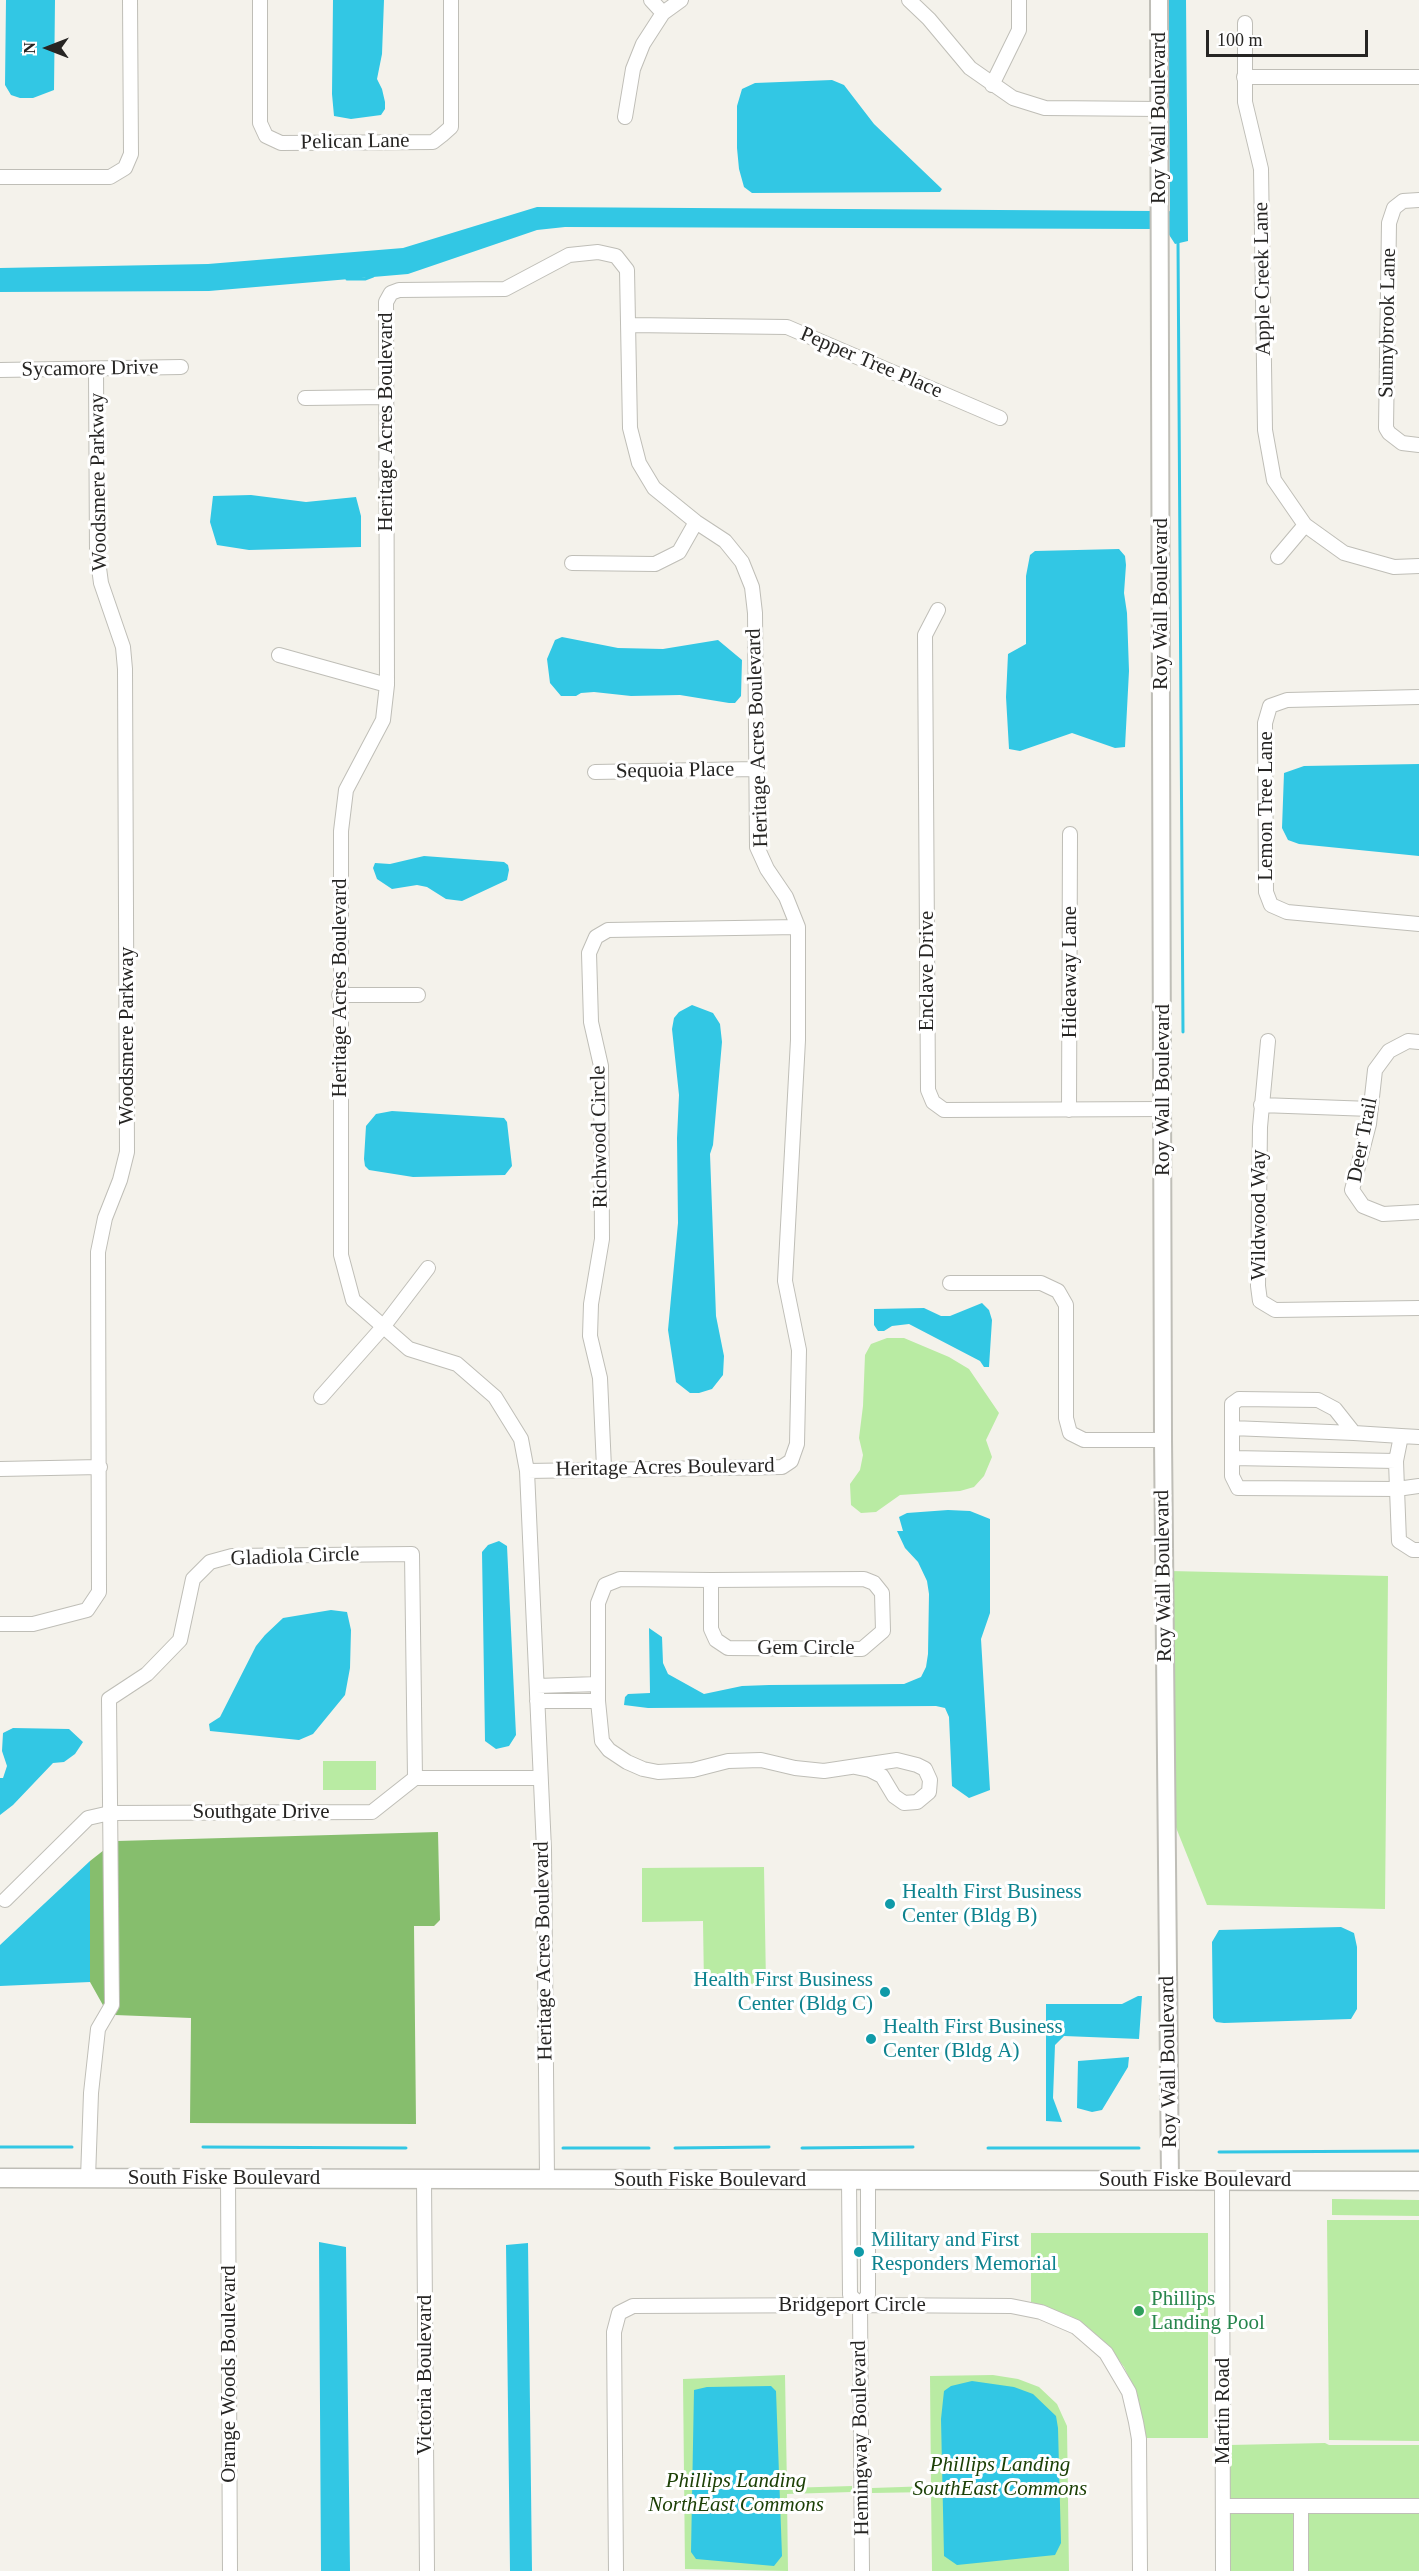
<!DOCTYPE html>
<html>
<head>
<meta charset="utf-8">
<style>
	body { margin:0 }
	#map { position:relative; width:1419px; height:2571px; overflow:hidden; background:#f4f2eb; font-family:"Times New Roman",serif }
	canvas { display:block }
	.north { position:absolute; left:18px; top:18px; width:60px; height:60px; -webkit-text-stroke:4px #fff; paint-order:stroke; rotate:270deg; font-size:16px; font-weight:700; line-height:24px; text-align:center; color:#262523 }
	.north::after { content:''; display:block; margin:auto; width:21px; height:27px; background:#262523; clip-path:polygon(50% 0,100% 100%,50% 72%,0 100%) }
	.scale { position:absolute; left:1206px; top:30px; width:162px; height:27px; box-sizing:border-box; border:3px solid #262523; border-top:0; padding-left:8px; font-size:18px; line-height:21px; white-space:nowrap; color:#262523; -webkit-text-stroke:4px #fff; paint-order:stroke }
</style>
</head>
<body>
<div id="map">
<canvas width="1419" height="2571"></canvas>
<div class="north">N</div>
<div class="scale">100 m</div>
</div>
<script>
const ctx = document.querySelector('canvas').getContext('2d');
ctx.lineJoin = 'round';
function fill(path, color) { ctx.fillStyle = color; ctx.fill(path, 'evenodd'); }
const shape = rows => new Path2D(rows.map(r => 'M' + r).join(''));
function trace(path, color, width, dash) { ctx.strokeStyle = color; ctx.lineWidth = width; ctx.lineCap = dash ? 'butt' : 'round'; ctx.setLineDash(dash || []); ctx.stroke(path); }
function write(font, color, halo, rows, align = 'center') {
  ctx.font = font + ' "Times New Roman",serif'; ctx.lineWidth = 6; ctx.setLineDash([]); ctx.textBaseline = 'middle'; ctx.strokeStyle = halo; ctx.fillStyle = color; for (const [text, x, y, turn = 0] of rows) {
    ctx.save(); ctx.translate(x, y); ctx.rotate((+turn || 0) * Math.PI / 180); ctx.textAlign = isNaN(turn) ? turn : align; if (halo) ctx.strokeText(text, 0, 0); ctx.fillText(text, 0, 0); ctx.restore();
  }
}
const green = shape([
	[887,1338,904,1338,949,1357,969,1369,999,1413,986,1440,992,1457,984,1476,974,1487,960,1491,900,1495,876,1512,861,1513,851,1505,850,1484,860,1470,863,1455,859,1438,863,1406,865,1355,871,1344],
	[1170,1571,1388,1576,1385,1909,1207,1905,1173,1820],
	[323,1761,376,1761,376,1790,323,1790],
	[764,1867,766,1984,704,1985,703,1921,642,1922,642,1868],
	[1332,2199,1419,2200,1419,2216,1332,2215],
	[1327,2220,1419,2220,1419,2441,1329,2440],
	[1031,2233,1208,2233,1208,2438,1145,2438,1137,2394,1124,2367,1109,2347,1089,2328,1070,2316,1031,2302],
	[785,2375,787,2488,852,2486,852,2492,787,2494,788,2571,685,2569,683,2379],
	[993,2375,1018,2379,1039,2387,1057,2404,1067,2426,1069,2571,932,2571,931,2492,872,2493,872,2488,931,2486,930,2376],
	[1325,2443,1329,2445,1419,2445,1419,2571,1230,2571,1229,2445]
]);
const forest = shape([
	[438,1832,440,1920,434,1926,414,1926,416,2124,190,2123,191,2018,115,2015,118,2005,117,1841],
	[104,1850,105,2004,104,2007,90,1982,90,1861]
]);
const water = shape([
	[6,0,55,0,54,90,33,98,20,98,11,95,5,85],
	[333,0,384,0,382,54,377,79,382,89,385,102,385,109,381,115,351,119,334,116,332,94],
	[1168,0,1186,0,1188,241,1175,244,1166,230,1166,212,1170,211],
	[832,80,844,85,874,124,942,189,940,192,752,193,744,187,739,169,737,148,737,106,742,89,755,83],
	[537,207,1153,211,1153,229,565,227,537,230,408,274,209,291,0,292,0,268,208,264,403,248],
	[251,495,306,502,356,497,361,516,361,547,249,550,217,545,210,522,213,496],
	[1119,549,1125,556,1126,565,1124,593,1127,613,1129,671,1125,747,1115,748,1072,733,1020,751,1009,749,1006,697,1008,654,1026,644,1026,576,1030,555,1035,551],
	[562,637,618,648,663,649,718,640,742,660,741,696,735,703,729,703,680,695,631,696,594,692,581,693,576,696,561,696,550,683,547,659,555,640],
	[1419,764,1419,856,1299,844,1288,840,1282,828,1284,773,1304,766],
	[424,856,504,862,508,865,509,870,507,880,462,901,446,899,427,887,417,885,392,889,377,879,373,868,375,863,390,864],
	[692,1005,713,1013,720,1024,722,1042,713,1145,710,1154,716,1316,724,1356,723,1375,712,1389,699,1393,690,1393,676,1382,668,1330,678,1223,677,1138,679,1095,672,1029,674,1018,679,1012],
	[392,1111,504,1118,507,1122,512,1166,505,1175,413,1177,369,1170,365,1166,364,1159,366,1126,376,1114],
	[982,1303,989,1310,992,1320,989,1367,984,1367,980,1361,909,1324,892,1326,884,1331,878,1331,874,1325,874,1309,924,1308,941,1316,950,1316],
	[948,1510,970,1511,990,1519,990,1613,981,1639,990,1790,969,1798,952,1786,949,1717,945,1708,936,1706,648,1708,624,1705,625,1697,628,1694,650,1693,649,1628,662,1637,663,1663,668,1674,704,1694,742,1686,769,1685,904,1684,921,1677,926,1667,928,1654,929,1594,927,1581,918,1562,905,1548,897,1531,903,1531,899,1517,907,1513],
	[499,1541,507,1546,516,1735,509,1746,496,1749,485,1741,482,1552,488,1545],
	[331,1610,347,1612,351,1630,350,1668,345,1695,313,1734,299,1740,210,1731,209,1724,220,1717,256,1646,265,1635,283,1618],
	[13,1728,69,1729,83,1742,75,1754,64,1762,53,1763,13,1805,0,1815,0,1778,3,1778,7,1766,2,1751,3,1733],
	[90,1861,90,1982,0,1986,0,1945],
	[1341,1927,1354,1933,1357,1947,1357,2009,1351,2019,1224,2023,1216,2022,1213,2018,1212,1942,1219,1930],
	[1138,1996,1142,1996,1139,2039,1064,2036,1055,2045,1053,2098,1062,2122,1046,2121,1046,2004,1122,2004],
	[1129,2057,1128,2067,1102,2110,1092,2112,1077,2108,1078,2061],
	[319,2242,346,2247,350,2571,321,2571],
	[528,2243,532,2571,510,2571,506,2245],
	[972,2381,1014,2387,1033,2394,1056,2416,1058,2428,1061,2543,1055,2555,957,2565,944,2556,941,2419,944,2391,951,2386],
	[771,2386,776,2391,782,2556,774,2566,696,2559,691,2552,694,2390,707,2387]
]);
const stream = shape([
	[1178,242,1183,1032],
	[347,279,365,279,373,276],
	[0,2147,72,2147],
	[203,2147,406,2148],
	[563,2148,649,2148],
	[675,2148,769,2147],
	[802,2148,913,2147],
	[988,2148,1139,2148],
	[1219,2152,1419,2151]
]);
const minor = shape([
	[260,0,260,123,266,136,281,143,433,142,442,135,451,127,451,0],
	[651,0,663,13],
	[909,0,929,19,970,68,1013,98,1045,108,1159,109],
	[1245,23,1245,102,1261,169,1265,430,1274,480,1305,525,1344,553,1394,567,1419,566],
	[1244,77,1419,77],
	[992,85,1019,30,1019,0],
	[625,117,633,69,643,44,663,13,681,0],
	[0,177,110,177,125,168,131,154,130,0],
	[1419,200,1403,201,1394,208,1389,223,1386,428,1389,433,1402,443,1419,445],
	[598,252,616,256,627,270,630,428,639,463,654,488,696,522,725,541,742,562,752,587,755,613,757,847,767,869,786,897,798,927,798,1040,785,1281,799,1350,797,1444,791,1461,782,1467,527,1471,521,1439,495,1397,457,1364,409,1349,353,1300,341,1255,341,831,346,790,383,720,387,685,386,302,391,293,399,290,505,289,569,255,598,252],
	[630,325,787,327,1000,418],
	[0,370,181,367],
	[305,398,387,397],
	[1278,557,1305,525],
	[572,563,655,564,679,552,696,522],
	[938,610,925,635,928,1090,933,1102,944,1110,1163,1109],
	[279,655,387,685],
	[1419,697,1287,700,1270,706,1265,723,1266,892,1271,905,1287,912,1419,924],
	[595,772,755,769],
	[339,995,418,995],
	[1268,1041,1260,1127,1258,1286,1260,1301,1275,1310,1419,1308],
	[1419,1042,1408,1041,1389,1051,1375,1070,1369,1124,1352,1190,1363,1206,1383,1214,1419,1212],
	[1261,1105,1371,1109],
	[1069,1110,1070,834],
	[950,1283,1041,1283,1058,1291,1066,1305,1066,1418,1070,1433,1084,1440,1163,1440],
	[321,1397,383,1327,428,1268],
	[1232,1428,1354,1433],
	[1401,1436,1396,1461,1397,1489,1238,1488,1232,1476,1232,1404,1239,1399,1318,1400,1335,1409,1354,1433,1401,1436,1419,1437],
	[1232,1458,1396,1461],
	[604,1468,600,1378,590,1336,591,1304,602,1239,601,1066,591,1022,589,953,596,937,608,930,798,927],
	[0,1469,100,1467],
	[527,1471,544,1849,547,2179],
	[1419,1486,1397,1489,1399,1541,1413,1550,1419,1550],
	[864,1579,874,1583,882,1593,883,1631,862,1649,728,1648,716,1640,711,1629,711,1580,864,1579],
	[711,1580,620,1579,605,1585,598,1603,598,1701,602,1741,609,1750,627,1762,643,1769,658,1772,693,1770,728,1761,761,1760,795,1768,824,1771,897,1760,917,1765,925,1769,930,1780,929,1792,917,1802,904,1803,894,1796,882,1776,870,1770,855,1767],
	[0,1624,33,1624,87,1610,99,1592,98,1252,105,1218,120,1180,127,1152,125,669,123,647,101,583,97,553,96,370],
	[537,1686,598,1684],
	[537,1701,598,1701],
	[5,1900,88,1818,110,1813,372,1812,415,1778,540,1778],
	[228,2177,230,2571],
	[88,2178,91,2093,98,2029,112,2005,109,1699,147,1674,180,1640,193,1579,210,1562,232,1556,412,1554,415,1778],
	[424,2179,427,2571],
	[1222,2179,1223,2571],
	[849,2180,850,2295,860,2305],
	[1223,2506,1419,2506],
	[1301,2506,1301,2571],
	[616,2571,614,2332,619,2313,633,2306,860,2305,1011,2306,1041,2312,1076,2327,1106,2353,1129,2392,1136,2422,1139,2439,1140,2571],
	[862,2571,860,2305,868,2295,868,2180]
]);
const tertiary = shape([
	[1159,0,1163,1440,1170,2179]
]);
const secondary = shape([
	[0,2178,1419,2181]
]);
const markers = [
	[890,1904,6,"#0f9aa8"],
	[885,1992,6,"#0f9aa8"],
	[871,2039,6,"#0f9aa8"],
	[859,2252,6,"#0f9aa8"],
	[1139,2311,6,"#2e9e5b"]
];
const streetNames = [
	["Roy Wall Boulevard",1159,118,-90],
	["Pelican Lane",355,142,-1],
	["Apple Creek Lane",1263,279,-91],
	["Sunnybrook Lane",1388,323,-89],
	["Pepper Tree Place",871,363,23],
	["Sycamore Drive",90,369,-1],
	["Heritage Acres Boulevard",386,422,-90],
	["Woodsmere Parkway",99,482,-91],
	["Roy Wall Boulevard",1161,604,-90],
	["Heritage Acres Boulevard",758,738,-92],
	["Sequoia Place",675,771,-1],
	["Lemon Tree Lane",1266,806,-90],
	["Enclave Drive",927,971,-90],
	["Hideaway Lane",1070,972,-90],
	["Heritage Acres Boulevard",340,988,-90],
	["Woodsmere Parkway",127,1036,-90],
	["Roy Wall Boulevard",1163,1090,-90],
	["Richwood Circle",600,1137,-91],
	["Deer Trail",1363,1140,-79],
	["Wildwood Way",1259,1215,-90],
	["Heritage Acres Boulevard",665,1468,-1],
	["Gladiola Circle",295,1557,-2],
	["Roy Wall Boulevard",1164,1576,-91],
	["Gem Circle",806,1648],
	["Southgate Drive",261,1812],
	["Heritage Acres Boulevard",544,1951,-91],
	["Roy Wall Boulevard",1169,2062,-91],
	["South Fiske Boulevard",224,2178],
	["South Fiske Boulevard",710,2180],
	["South Fiske Boulevard",1195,2180],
	["Bridgeport Circle",852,2305],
	["Orange Woods Boulevard",229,2374,-90],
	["Victoria Boulevard",425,2375,-90],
	["Martin Road",1223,2411,-90],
	["Hemingway Boulevard",861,2438,-91]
];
const cultureNames = [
	["Health First Business",902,1892],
	["Center (Bldg B)",902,1916],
	["Health First Business",873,1980,"right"],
	["Center (Bldg C)",873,2004,"right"],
	["Health First Business",883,2027],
	["Center (Bldg A)",883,2051],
	["Military and First",871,2240],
	["Responders Memorial",871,2264]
];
const leisureNames = [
	["Phillips",1151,2299],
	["Landing Pool",1151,2323]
];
const parkNames = [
	["Phillips Landing",1000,2465],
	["SouthEast Commons",1000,2489],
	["Phillips Landing",736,2481],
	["NorthEast Commons",736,2505]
];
fill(green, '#b9eba3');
fill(forest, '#86be6d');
fill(water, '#32c7e4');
trace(stream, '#32c7e4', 3);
trace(minor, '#bfbeb7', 16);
trace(tertiary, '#bfbeb7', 20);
trace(secondary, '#bfbeb7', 21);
trace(minor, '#fff', 14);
trace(tertiary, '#fff', 16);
trace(secondary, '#fff', 18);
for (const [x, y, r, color] of markers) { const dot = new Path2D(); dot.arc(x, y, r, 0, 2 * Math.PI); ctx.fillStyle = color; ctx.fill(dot); trace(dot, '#fff', 2); }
write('21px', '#262523', '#fff', streetNames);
write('21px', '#0d838f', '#fff', cultureNames, 'left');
write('21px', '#27864d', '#fff', leisureNames, 'left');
write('italic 21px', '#1c4006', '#fff', parkNames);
</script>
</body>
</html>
